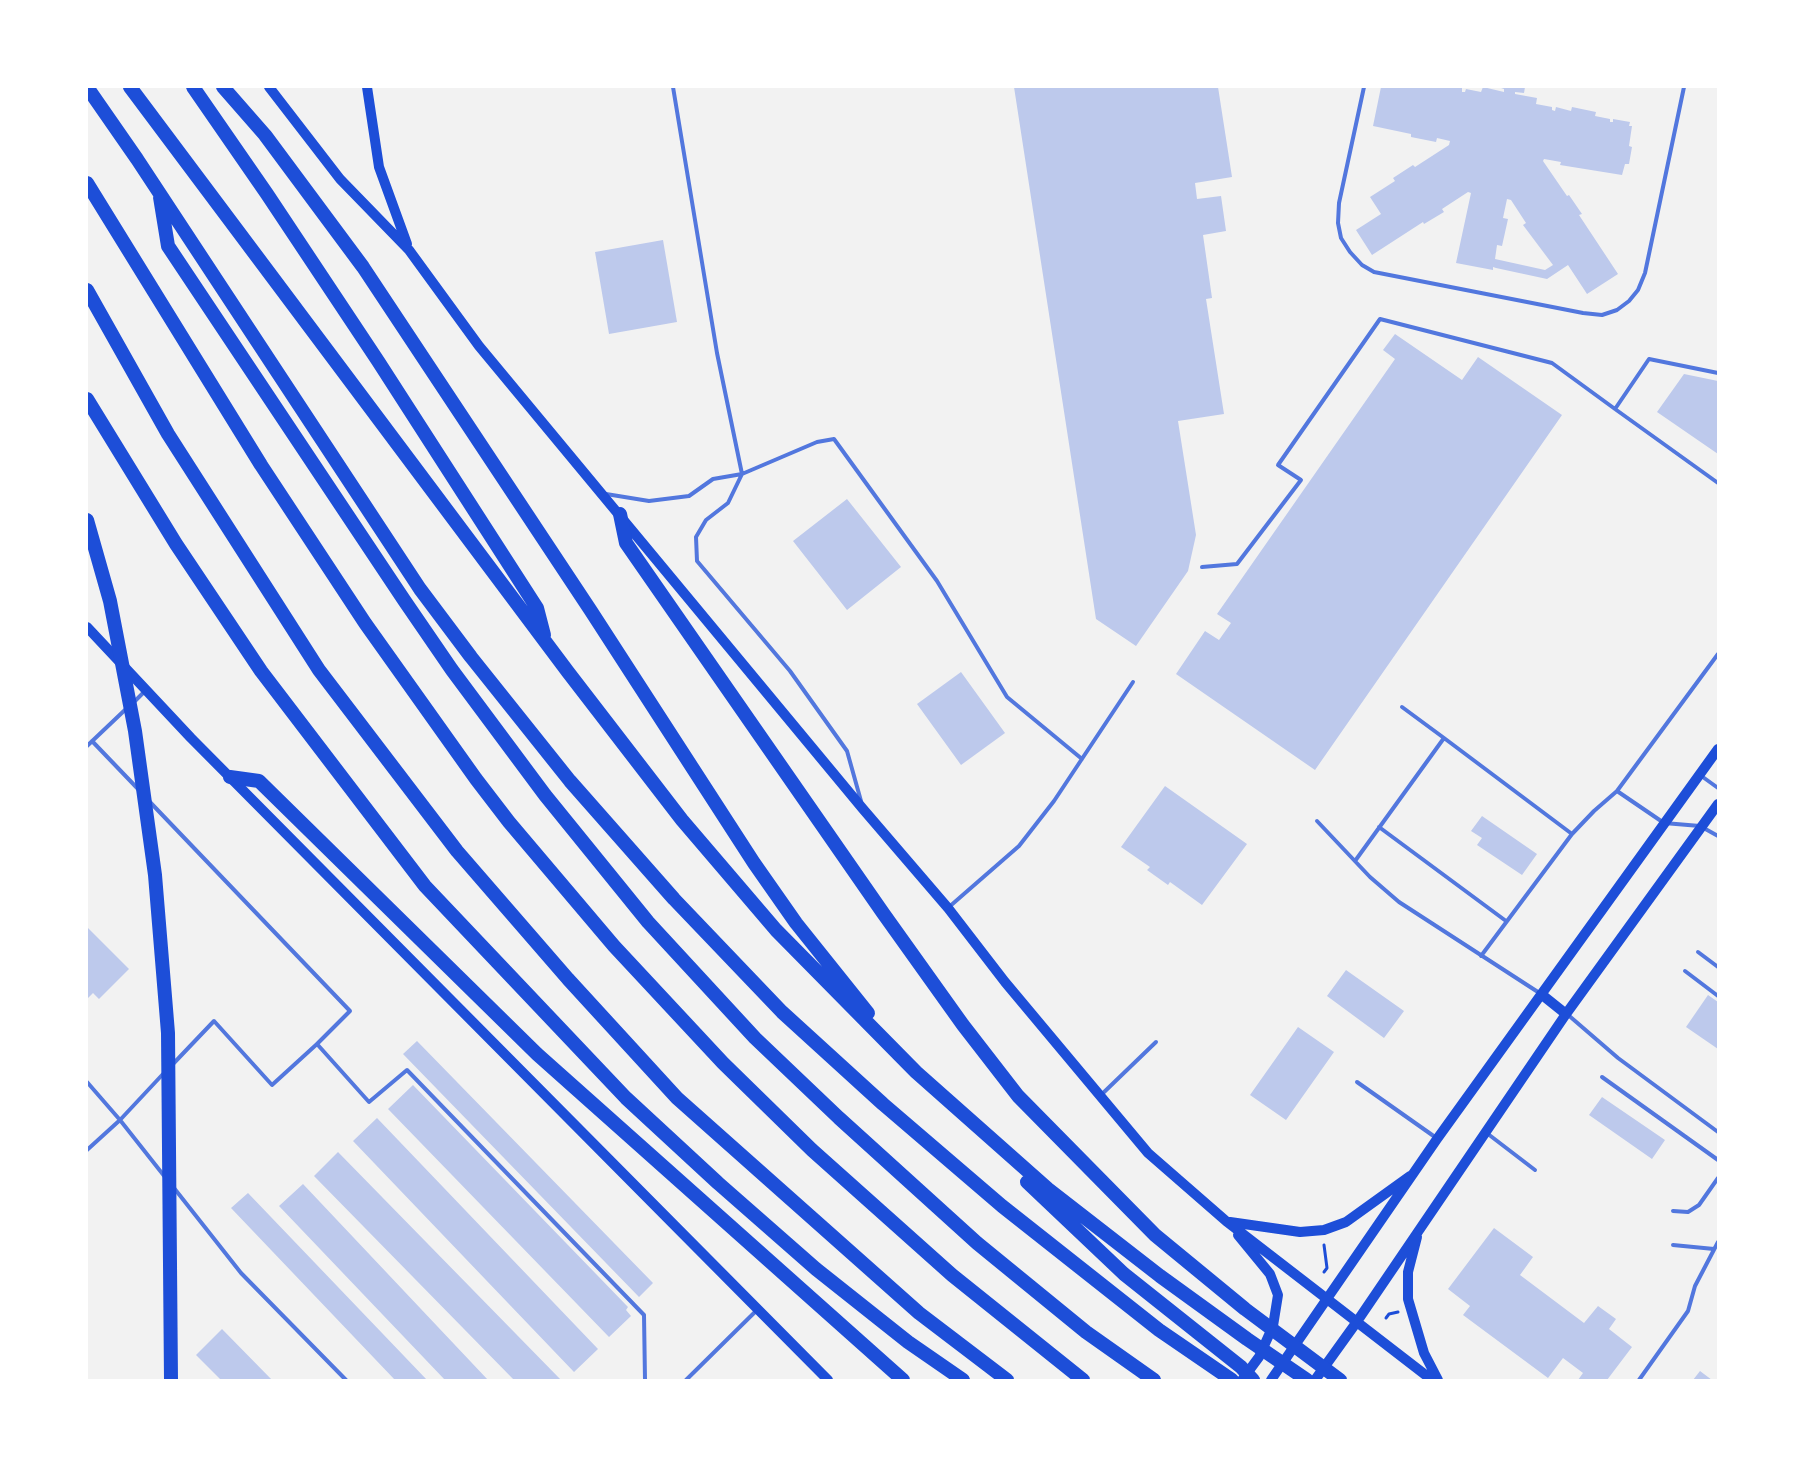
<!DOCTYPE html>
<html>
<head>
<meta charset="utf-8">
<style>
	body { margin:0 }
	#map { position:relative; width:1805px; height:1467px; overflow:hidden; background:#f2f2f2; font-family:Spectral,serif }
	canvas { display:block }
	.frame { position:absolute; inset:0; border:88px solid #fff; pointer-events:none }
</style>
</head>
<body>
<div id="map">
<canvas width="1805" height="1467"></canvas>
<div class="frame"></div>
</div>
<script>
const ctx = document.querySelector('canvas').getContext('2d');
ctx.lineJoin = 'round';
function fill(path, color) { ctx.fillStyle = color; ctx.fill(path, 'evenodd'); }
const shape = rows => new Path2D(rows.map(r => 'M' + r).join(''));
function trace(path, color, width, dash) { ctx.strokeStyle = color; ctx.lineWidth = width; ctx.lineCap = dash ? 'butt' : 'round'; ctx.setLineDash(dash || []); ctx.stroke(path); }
const building = shape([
	[1014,87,1218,87,1232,177,1195,183,1197,199,1221,196,1226,231,1203,235,1212,298,1206,299,1224,414,1178,421,1196,535,1188,571,1136,646,1096,619],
	[1381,87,1457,87,1462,88,1462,92,1465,92,1466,89,1481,92,1483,87,1504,92,1504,89,1498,87,1525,87,1524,93,1515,92,1515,94,1537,98,1536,104,1552,107,1552,110,1555,111,1556,107,1571,111,1572,107,1596,112,1595,116,1610,119,1610,122,1613,122,1613,119,1630,122,1629,126,1632,126,1629,146,1632,147,1629,164,1625,164,1622,175,1560,165,1561,162,1544,159,1543,161,1567,196,1569,195,1582,214,1579,215,1618,274,1587,294,1568,265,1547,279,1496,268,1493,267,1493,270,1456,263,1471,193,1468,192,1442,209,1444,212,1424,224,1423,222,1372,255,1356,230,1381,214,1370,197,1395,181,1393,178,1413,165,1415,167,1449,145,1450,141,1437,138,1436,142,1411,137,1411,134,1373,126],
	[1507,199,1511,200,1526,223,1523,225,1553,265,1545,270,1495,259,1497,245,1502,246,1508,219,1503,218],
	[663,240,677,322,609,334,595,252],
	[1395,334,1462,380,1478,357,1562,415,1315,770,1176,674,1205,631,1219,640,1231,623,1217,614,1395,359,1383,350],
	[1684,374,1718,381,1718,454,1657,412],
	[847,499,901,567,847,610,793,541],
	[961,672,1005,733,961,765,917,704],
	[1165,786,1247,844,1202,905,1170,882,1168,885,1147,870,1150,867,1121,847],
	[1482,816,1537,854,1522,875,1477,845,1482,838,1471,831],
	[87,927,129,969,99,999,93,993,87,999],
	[1346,970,1404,1011,1384,1038,1327,996],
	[1708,995,1718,1002,1718,1049,1686,1027],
	[1298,1027,1334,1052,1286,1120,1250,1095],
	[417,1041,653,1283,639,1297,403,1054],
	[413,1085,628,1307,626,1310,631,1316,609,1337,388,1109],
	[1602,1097,1665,1140,1652,1159,1589,1115],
	[377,1118,598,1349,574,1372,353,1141],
	[338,1152,561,1380,514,1380,314,1176],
	[303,1184,488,1380,445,1380,279,1206],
	[248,1193,427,1380,395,1380,231,1208],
	[1494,1228,1533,1257,1520,1275,1584,1323,1598,1306,1616,1319,1609,1329,1632,1347,1607,1380,1578,1380,1583,1373,1563,1358,1548,1378,1463,1315,1470,1306,1448,1289],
	[222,1329,272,1380,221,1380,196,1355],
	[1700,1371,1712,1380,1693,1380]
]);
const path = shape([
	[1324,1245,1327,1268,1324,1272],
	[1386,1318,1389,1314,1398,1312]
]);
const service = shape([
	[673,87,717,353,742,474,728,503,706,520,696,537,697,561,790,671,847,751,861,801],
	[1364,87,1339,203,1338,223,1341,238,1350,252,1362,265,1374,272,1583,313,1602,315,1617,310,1629,301,1638,290,1645,273,1684,87],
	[1615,409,1718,483],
	[606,494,649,501,689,496,713,479,742,474,817,442,834,439,937,581,1007,697,1082,759],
	[1202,567,1237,564,1301,480,1278,465,1380,319,1552,363,1615,409,1649,359,1718,373],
	[1718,654,1617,791,1664,823,1700,826,1718,836],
	[133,703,145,691],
	[1444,738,1572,834],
	[92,741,139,790],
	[87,746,127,708],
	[1700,775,1718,788],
	[148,800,350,1011,317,1044,369,1102,407,1070,644,1315,645,1380],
	[1317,821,1370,877,1399,902,1541,994],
	[1379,827,1506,921],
	[1355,861,1444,738,1402,707],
	[949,907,1019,846,1054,801,1133,682],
	[1698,952,1718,967],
	[1481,956,1572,834,1594,811,1617,791],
	[1685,971,1718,996],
	[1567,1014,1618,1058,1718,1132],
	[173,1064,214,1021,272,1085,317,1044],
	[163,1074,120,1120,165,1177],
	[1602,1077,1718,1160],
	[87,1082,120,1120,87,1150],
	[1357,1082,1435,1137],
	[1101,1095,1156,1042],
	[1488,1134,1535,1170],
	[174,1188,241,1273,346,1380],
	[1673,1211,1688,1212,1699,1205,1718,1178],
	[1673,1245,1714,1249],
	[686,1380,757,1310],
	[1639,1380,1688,1311,1695,1286,1718,1242]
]);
const secondary = shape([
	[269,87,340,179,409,250,479,346,863,809,948,908,1005,982,1148,1153,1226,1221,1432,1380],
	[367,87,379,167,407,244],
	[87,627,191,738,828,1380],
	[1541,994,1566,1014],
	[1230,1222,1300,1232,1324,1230,1346,1222,1410,1176],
	[1238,1235,1270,1274,1278,1295,1273,1326,1259,1357,1242,1380],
	[1417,1237,1408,1272,1408,1299,1424,1353,1438,1380],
	[1271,1380,1437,1139,1718,749],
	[1315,1380,1356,1323,1566,1014,1718,804]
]);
const motorway = shape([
	[87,87,137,159,420,589,471,657,570,781,674,899,782,1012,883,1104,1002,1206,1159,1330,1232,1380],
	[130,87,568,672,682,820,776,930,916,1072,1048,1189,1160,1276,1247,1339,1307,1380],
	[193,87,267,194,378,361,537,608,544,635],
	[223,87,265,135,363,267,591,611,754,863,796,923,868,1013],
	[87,183,261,465,365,623,476,779,509,822,614,946,723,1063,812,1150,952,1275,1083,1380],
	[160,197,168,246,404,600,452,670,545,795,648,922,755,1038,839,1118,977,1243,1086,1332,1154,1380],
	[87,290,168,434,319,670,457,851,568,979,677,1098,919,1313,1007,1380],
	[87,399,176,544,261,671,425,886,626,1098,718,1183,816,1269,908,1342,963,1380],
	[620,514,626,543,883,913,963,1025,1018,1096,1155,1235,1245,1309,1340,1380],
	[87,520,110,601,135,731,155,875,168,1033,171,1380],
	[230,777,259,781,537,1054,903,1380],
	[1027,1182,1124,1274,1241,1367,1253,1380]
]);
fill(building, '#bdc9ec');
trace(path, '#1d4ed8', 3);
trace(service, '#5277de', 4);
trace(secondary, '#1d4ed8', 10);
trace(motorway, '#1d4ed8', 14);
</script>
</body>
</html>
